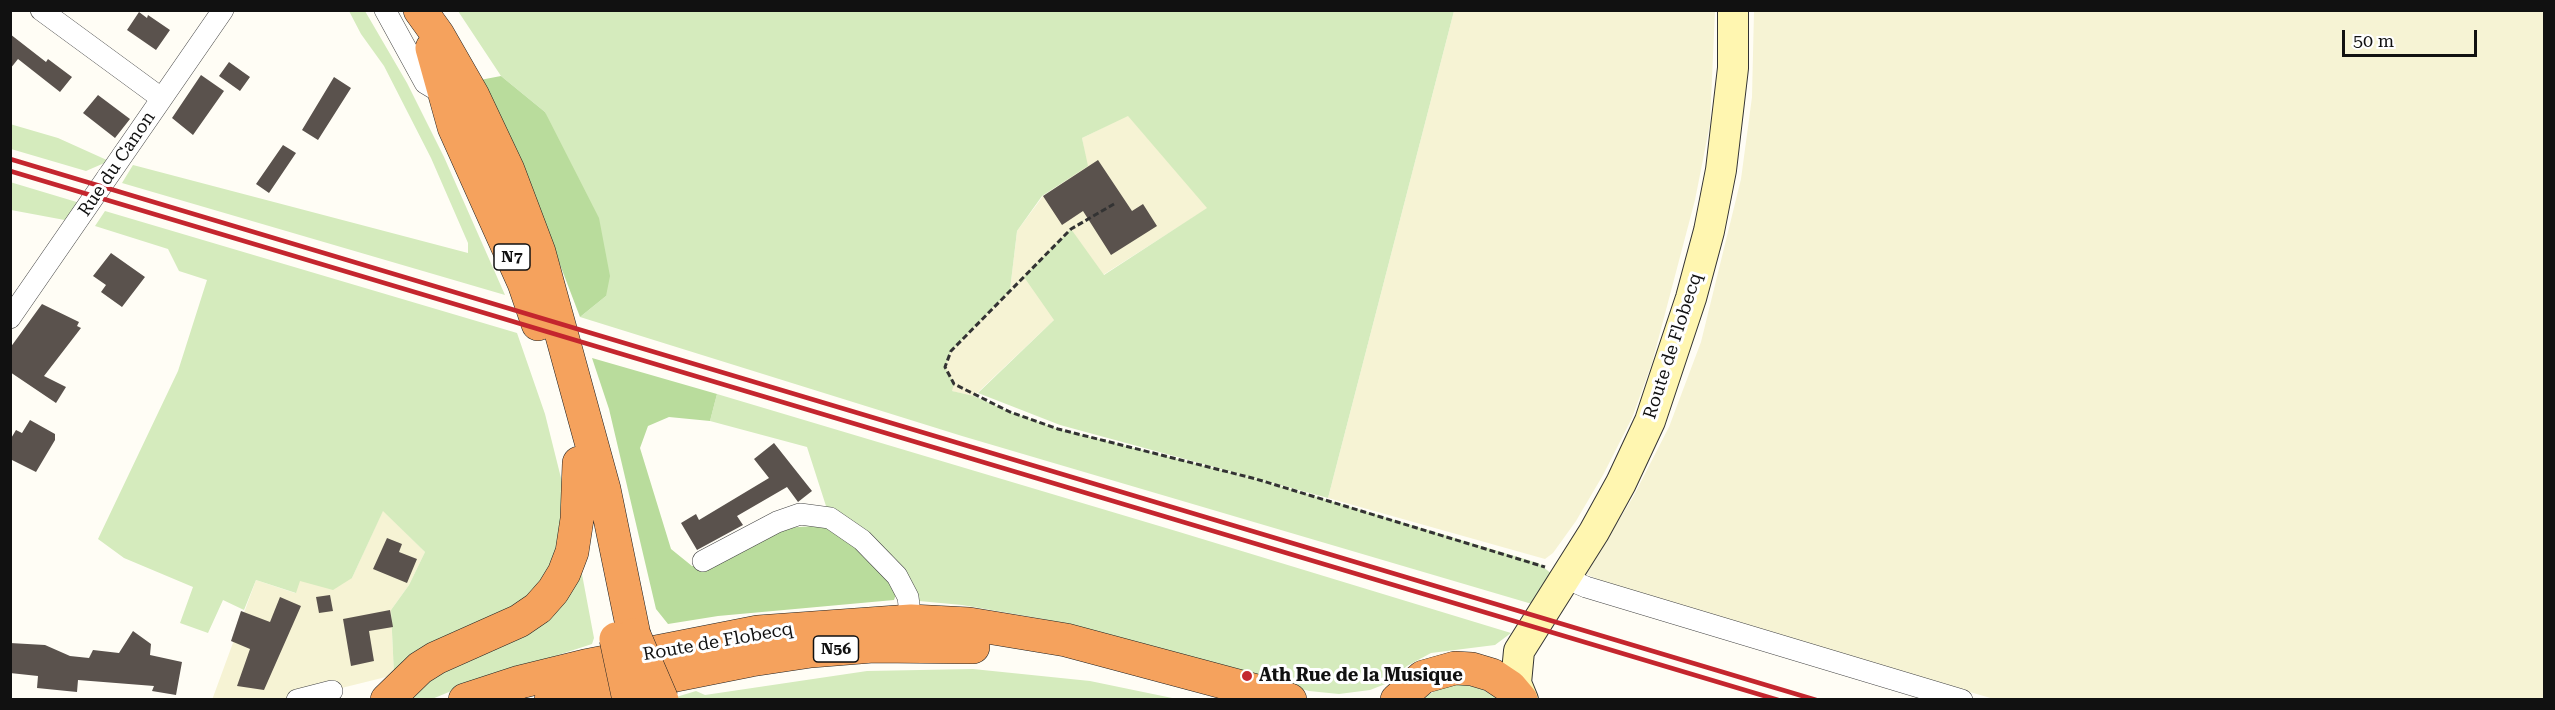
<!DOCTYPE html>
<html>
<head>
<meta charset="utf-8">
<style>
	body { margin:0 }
	#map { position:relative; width:2555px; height:710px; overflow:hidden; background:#fffdf5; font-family:"Roboto Serif",serif }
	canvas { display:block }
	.frame { position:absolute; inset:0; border:12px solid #111; pointer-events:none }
	.scale { position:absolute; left:2342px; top:30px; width:135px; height:27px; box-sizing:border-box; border:3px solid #111; border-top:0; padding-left:8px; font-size:18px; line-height:21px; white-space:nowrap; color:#111; -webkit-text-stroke:4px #fff; paint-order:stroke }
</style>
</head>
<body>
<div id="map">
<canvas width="2555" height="710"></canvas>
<div class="frame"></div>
<div class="scale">50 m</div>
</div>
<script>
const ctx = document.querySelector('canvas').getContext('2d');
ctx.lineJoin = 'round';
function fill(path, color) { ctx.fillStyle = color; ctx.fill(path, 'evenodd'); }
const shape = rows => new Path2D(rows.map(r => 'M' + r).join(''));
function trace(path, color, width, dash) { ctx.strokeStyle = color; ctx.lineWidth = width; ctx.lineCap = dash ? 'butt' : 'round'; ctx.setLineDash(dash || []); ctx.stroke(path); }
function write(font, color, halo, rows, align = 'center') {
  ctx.font = font + ' "Roboto Serif",serif'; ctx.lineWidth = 6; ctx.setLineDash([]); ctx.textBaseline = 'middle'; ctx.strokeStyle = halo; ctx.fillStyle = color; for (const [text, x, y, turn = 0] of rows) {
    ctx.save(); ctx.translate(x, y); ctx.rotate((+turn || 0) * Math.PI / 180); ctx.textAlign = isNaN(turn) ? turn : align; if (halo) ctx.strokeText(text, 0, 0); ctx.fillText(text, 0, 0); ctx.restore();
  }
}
const farmland = shape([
	[1454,11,1715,11,1710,124,1695,200,1652,363,1632,418,1603,475,1576,521,1553,553,1545,559,1328,498],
	[1754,11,2544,11,2544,699,1994,699,1630,594,1586,574,1633,497,1669,427,1701,342,1741,179,1752,97],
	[1128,115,1208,208,1103,275,1070,229,1054,320,974,396,951,391,945,367,951,351,1010,290,1017,231,1043,196,1087,166,1082,138],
	[383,510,425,552,409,585,391,610,394,675,297,699,212,700,256,580,295,593,299,581,352,578]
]);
const green = shape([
	[349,11,365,11,407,83,444,157,505,295,122,183,133,165,468,253,468,243,431,158,384,66,361,34],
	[458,11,1454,11,1328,498,1060,425,978,393,1054,320,1024,277,1071,229,1104,275,1207,208,1128,116,1082,138,1088,166,1042,196,1017,231,1010,290,951,351,945,367,954,384,952,391,974,396,1010,412,1058,429,1256,479,1431,531,1538,563,1552,574,1532,604,962,436,580,317,606,296,545,112,501,76],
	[10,124,58,138,109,161,86,171,11,149],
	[10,182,80,203,70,221,11,210],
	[105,211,517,333,545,414,565,494,569,520,543,588,394,675,391,610,409,585,425,552,383,511,352,578,333,590,300,581,296,593,256,580,244,610,223,600,208,633,180,623,193,587,124,558,98,539,178,371,207,280,179,271,168,249,95,226],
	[717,394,1176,531,1511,633,1495,645,1431,653,1407,666,1388,683,1370,690,1339,694,1309,691,1043,619,962,605,919,601,854,530,826,506,807,447,710,421],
	[578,553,594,638,592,644,466,685,432,699,397,700,408,686,523,628],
	[973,669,1090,681,1177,699,673,698,696,691,705,695,867,671],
	[1461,684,1478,687,1499,699,1419,700,1444,686]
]);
const forest = shape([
	[501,76,545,112,599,218,610,276,606,296,580,317,551,241,480,80],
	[592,358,717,394,710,421,669,417,648,426,640,448,671,549,692,566,710,564,783,528,816,526,834,530,862,546,897,591,894,600,718,616,668,624,656,609,609,409]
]);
const building = shape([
	[139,12,147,18,148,15,170,30,156,50,127,30],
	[10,34,46,62,48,59,72,77,60,92,18,59,10,69],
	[229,62,250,77,240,91,219,76],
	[201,75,224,91,193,135,172,118],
	[334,77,351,88,318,140,302,130],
	[98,95,130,119,115,138,83,113],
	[283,145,296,153,269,193,256,184],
	[1098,160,1132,211,1143,204,1157,226,1111,255,1083,211,1062,225,1043,196],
	[111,253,145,277,122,307,101,292,106,285,93,276],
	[42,304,79,322,77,326,81,328,44,376,66,387,56,403,10,372,10,348],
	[30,420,55,434,55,440,36,472,10,459,10,440,16,430,22,433],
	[774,443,812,491,798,502,787,487,737,516,743,525,697,550,681,523,696,514,699,520,769,478,754,459],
	[387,538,402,544,399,552,417,559,407,583,373,569],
	[330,595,333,611,319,613,316,597],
	[280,597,301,606,264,690,237,686,250,649,231,641,241,611,270,622],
	[390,610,393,627,369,631,374,661,351,666,343,619],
	[133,631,151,644,150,655,182,662,176,695,152,691,154,686,78,680,77,692,37,688,38,676,10,673,10,643,45,645,70,656,89,658,93,650,119,653]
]);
const path = shape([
	[1114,204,1071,229,951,351,945,367,954,384,1010,412,1058,429,1256,479,1545,567]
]);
const street = shape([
	[41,10,161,98],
	[385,10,425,83,445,95],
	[10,318,223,10],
	[703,561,777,522,800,514,830,518,862,540,897,576,908,597,911,621],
	[1565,578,1586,587,1962,700],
	[297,700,332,691]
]);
const secondary = shape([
	[1523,700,1516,683,1519,651,1594,532,1621,483,1650,421,1691,298,1709,231,1721,170,1733,68,1733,10]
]);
const highway = shape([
	[420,10,438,35,473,96,508,170,539,252,604,489,634,635],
	[432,48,454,127,524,283,538,324],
	[387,700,420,668,436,658,519,621,538,608,553,591,564,573,572,552,577,519,579,463],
	[465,700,520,682,585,666,758,632,911,621,969,624,1066,640,1290,700],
	[551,700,751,660,811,651,873,646,973,647],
	[1397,700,1423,677,1455,668,1472,669,1492,675,1510,687,1521,700]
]);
const rail = shape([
	[10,159,1816,700],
	[10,171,1778,700]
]);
const highwayBridge = shape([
	[634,635,662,700],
	[616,639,629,700]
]);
const markers = [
	[1247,676,6,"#c4262e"]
];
const shields = [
	[512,257,36],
	[836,649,45]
];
const shieldNames = [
	["N7",512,257],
	["N56",836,649]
];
const streetNames = [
	["Rue du Canon",117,164,-56],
	["Route de Flobecq",1673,346,-72],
	["Route de Flobecq",718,642,-10]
];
const poiNames = [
	["Ath Rue de la Musique",1259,676]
];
fill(farmland, '#f6f3d4');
fill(green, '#d5ebbd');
fill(forest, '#b9dc9c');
fill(building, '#5a524d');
trace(street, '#444', 22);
trace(secondary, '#333', 32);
trace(highway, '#222', 34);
trace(path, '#333', 3, [6, 3]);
trace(street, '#fff', 21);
trace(secondary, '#fff6b0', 30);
trace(highway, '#f5a25d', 33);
trace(rail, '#c4262e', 4.5);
trace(highwayBridge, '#222', 34, []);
trace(highwayBridge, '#f5a25d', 33);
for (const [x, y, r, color] of markers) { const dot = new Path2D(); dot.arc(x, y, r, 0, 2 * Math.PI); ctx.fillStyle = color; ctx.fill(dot); trace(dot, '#fff', 2); }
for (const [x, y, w] of shields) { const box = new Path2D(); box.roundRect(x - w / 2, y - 13, w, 26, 4.5); ctx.fillStyle = '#fff'; ctx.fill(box); trace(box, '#111', 1.5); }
write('bold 16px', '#111', null, shieldNames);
write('18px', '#111', '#fff', streetNames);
write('bold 18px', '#111', '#fff', poiNames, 'left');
</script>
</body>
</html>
